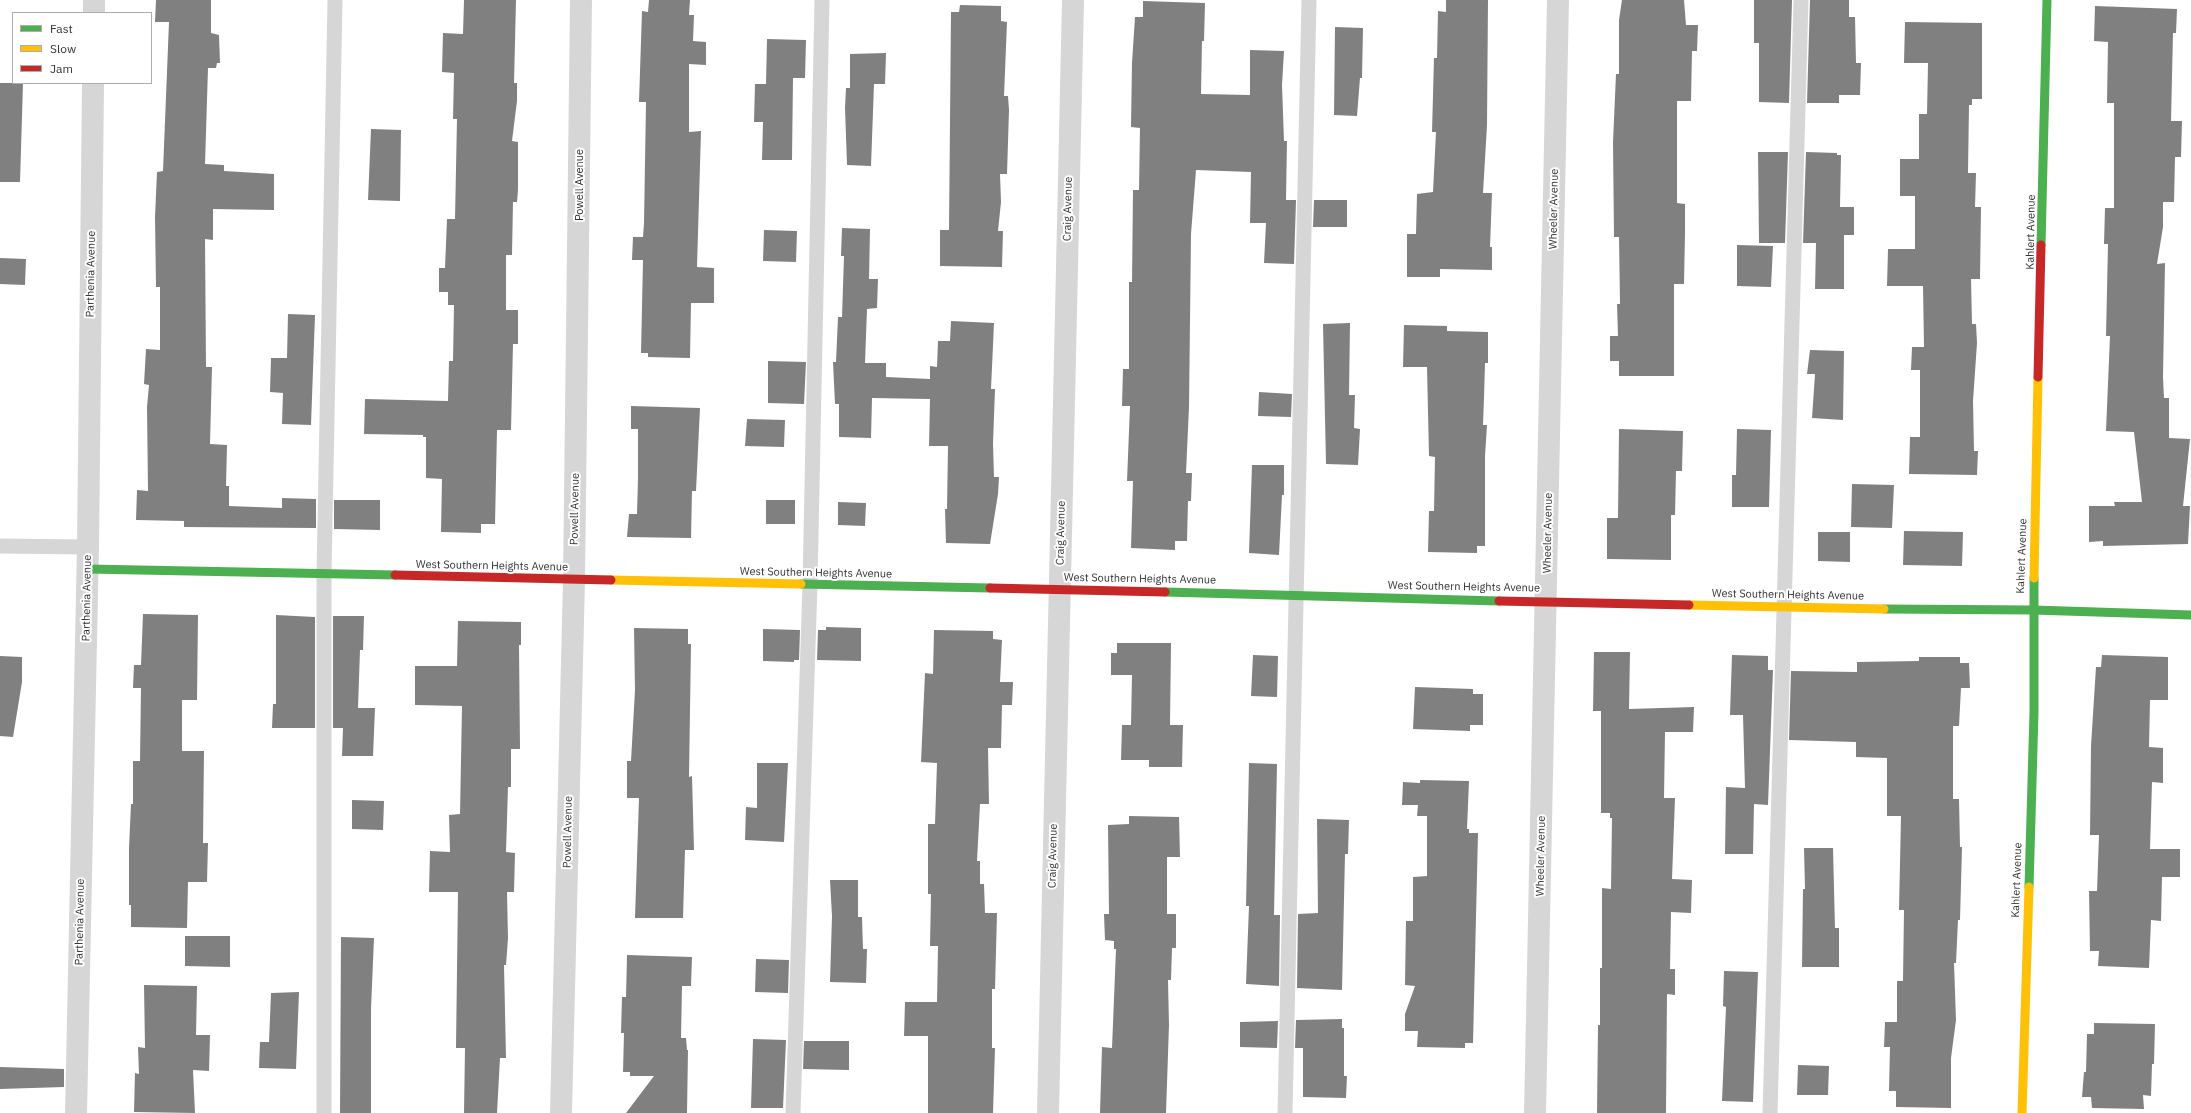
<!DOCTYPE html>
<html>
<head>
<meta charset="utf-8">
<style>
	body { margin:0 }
	#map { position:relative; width:2191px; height:1113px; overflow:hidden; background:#fff; font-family:"IBM Plex Sans",sans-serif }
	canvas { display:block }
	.legend { position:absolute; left:12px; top:12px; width:140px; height:72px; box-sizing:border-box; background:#fff; border:1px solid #adadad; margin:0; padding:5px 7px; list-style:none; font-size:12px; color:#323232 }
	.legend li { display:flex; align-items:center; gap:8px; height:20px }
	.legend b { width:20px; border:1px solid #adadad }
</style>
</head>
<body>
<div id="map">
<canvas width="2191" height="1113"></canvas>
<ul class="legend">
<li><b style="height:5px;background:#4caf50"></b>Fast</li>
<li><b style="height:5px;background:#ffc107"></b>Slow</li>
<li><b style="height:5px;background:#c62828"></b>Jam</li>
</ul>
</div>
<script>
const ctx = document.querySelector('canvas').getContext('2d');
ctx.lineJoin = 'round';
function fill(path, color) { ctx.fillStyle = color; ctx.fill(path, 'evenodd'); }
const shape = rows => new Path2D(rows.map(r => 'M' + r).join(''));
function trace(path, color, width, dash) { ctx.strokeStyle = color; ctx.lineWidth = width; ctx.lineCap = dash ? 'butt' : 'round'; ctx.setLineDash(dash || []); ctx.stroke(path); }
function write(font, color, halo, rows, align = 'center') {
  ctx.font = font + ' "IBM Plex Sans",sans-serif'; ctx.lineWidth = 4; ctx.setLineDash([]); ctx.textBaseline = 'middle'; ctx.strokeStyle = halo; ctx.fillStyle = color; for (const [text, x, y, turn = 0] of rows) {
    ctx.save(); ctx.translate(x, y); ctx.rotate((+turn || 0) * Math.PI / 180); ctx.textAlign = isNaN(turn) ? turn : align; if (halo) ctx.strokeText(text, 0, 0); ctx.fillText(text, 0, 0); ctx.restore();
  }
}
const building = shape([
	[156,0,211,0,211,33,219,35,220,63,217,63,216,68,208,68,205,164,224,165,224,171,274,174,274,210,213,209,213,240,205,239,206,367,212,367,210,444,227,445,226,486,229,486,229,506,282,508,282,498,316,499,316,528,184,527,184,521,136,520,137,490,148,491,147,407,149,385,144,384,146,349,160,350,160,287,156,287,155,217,157,172,163,171,169,22,155,22],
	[464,0,516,0,514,83,517,83,517,101,512,141,518,142,518,190,517,202,513,202,512,255,506,255,506,310,518,310,518,344,513,344,511,430,497,430,495,524,481,524,481,533,441,532,442,479,426,478,426,437,423,437,423,435,364,434,365,399,448,401,449,361,453,361,454,305,448,305,448,292,439,292,439,268,445,268,447,219,455,219,457,119,453,119,454,73,442,72,443,33,463,34],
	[649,0,690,0,689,15,694,15,693,41,706,42,706,65,689,64,689,132,701,131,697,267,714,268,714,303,691,303,690,358,648,357,648,353,641,353,643,260,632,260,633,237,643,237,644,223,646,102,639,102,642,11,648,12],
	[1446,0,1488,0,1487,125,1483,193,1492,193,1490,247,1492,247,1492,270,1440,269,1440,277,1407,277,1407,234,1416,234,1417,194,1433,192,1436,132,1432,132,1434,58,1437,58,1438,11,1446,12],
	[1622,0,1684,0,1686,25,1698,25,1697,51,1692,51,1691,101,1677,101,1677,203,1685,204,1685,233,1684,284,1674,284,1674,376,1619,376,1619,361,1610,361,1610,336,1618,336,1617,304,1620,304,1619,237,1614,237,1613,142,1616,74,1619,74,1619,20],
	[1754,0,1792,0,1789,103,1759,102,1759,43,1754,43],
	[1810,0,1849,0,1849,17,1855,17,1856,63,1861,63,1860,95,1839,95,1839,103,1807,103],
	[1143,1,1205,3,1204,41,1202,41,1201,94,1250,95,1250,50,1284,51,1282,85,1284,141,1287,141,1286,200,1296,200,1294,264,1264,263,1266,223,1250,223,1251,172,1196,170,1191,234,1189,407,1186,473,1192,473,1191,501,1188,501,1187,541,1175,541,1175,550,1131,548,1133,481,1127,481,1130,406,1122,406,1123,369,1129,369,1129,282,1132,282,1133,190,1139,190,1140,128,1131,127,1132,63,1135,17,1143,17],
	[960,5,1001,6,1001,21,1007,22,1004,96,1008,96,1009,110,1007,174,1000,174,1001,202,998,231,1003,231,1002,267,940,266,940,230,949,230,951,12,959,12],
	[2095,6,2177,9,2176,33,2173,33,2171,121,2182,121,2181,157,2175,157,2174,202,2163,202,2163,227,2157,264,2165,263,2163,377,2164,398,2169,398,2169,438,2190,439,2183,506,2190,506,2188,544,2103,546,2103,541,2089,542,2089,506,2115,506,2114,502,2142,502,2134,432,2106,431,2110,336,2106,336,2108,244,2104,244,2105,208,2114,208,2114,103,2107,103,2108,42,2094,41],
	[1905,22,1982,23,1982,99,1972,99,1972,105,1969,105,1968,173,1976,173,1975,207,1981,207,1980,279,1971,279,1972,324,1976,324,1977,343,1973,401,1974,451,1978,451,1977,475,1909,474,1910,437,1920,437,1920,370,1911,370,1912,347,1924,347,1923,286,1887,286,1888,249,1915,249,1915,196,1900,196,1900,159,1919,159,1919,114,1927,114,1928,63,1904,63],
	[1335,27,1363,28,1362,78,1360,78,1357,116,1334,115],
	[767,39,806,40,805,78,793,78,792,160,762,160,763,122,754,122,755,84,766,84],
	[886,53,885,84,874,84,871,166,847,165,845,108,846,88,850,88,850,54],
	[0,83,23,83,20,182,0,182],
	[371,129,401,130,400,201,368,200],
	[1758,152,1788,152,1785,243,1759,243],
	[1806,152,1837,153,1837,155,1841,155,1840,207,1854,207,1854,235,1844,235,1844,289,1815,289,1816,243,1803,243],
	[1314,200,1347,200,1347,227,1313,227],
	[842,228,870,229,869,279,878,279,877,308,867,309,865,363,886,363,886,377,930,379,930,366,937,367,938,341,950,341,951,321,994,323,991,389,995,389,993,444,994,477,999,477,998,494,990,544,946,543,945,509,947,509,948,446,929,446,930,399,872,398,871,438,839,437,839,404,835,404,833,362,836,362,838,317,842,317,844,256,841,256],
	[764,230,797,231,796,262,763,261],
	[1737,245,1773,246,1771,287,1737,286],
	[0,258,26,259,25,285,0,284],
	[288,314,315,315,311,425,282,424,283,393,270,392,271,358,287,358],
	[1350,323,1349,395,1355,395,1354,428,1360,429,1358,465,1326,464,1323,324],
	[1404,325,1447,326,1447,331,1488,332,1488,363,1485,363,1484,398,1483,425,1487,425,1485,456,1485,546,1477,546,1477,553,1428,552,1429,511,1434,511,1435,457,1429,456,1427,367,1403,367],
	[1810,350,1844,351,1843,420,1812,418,1815,374,1807,374],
	[768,361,806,362,804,404,768,403],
	[1259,392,1292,394,1291,417,1258,416],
	[631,406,700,408,696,491,692,491,691,538,627,537,629,514,637,514,638,478,638,429,631,429],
	[747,419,785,420,784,447,745,446],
	[1619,429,1683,431,1682,471,1676,471,1675,515,1671,515,1671,560,1607,559,1607,518,1618,518],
	[1737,429,1771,430,1769,507,1732,507,1732,475,1736,475],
	[1252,465,1284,465,1284,495,1282,495,1279,555,1249,553],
	[1852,484,1894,485,1892,528,1851,527],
	[334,500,380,500,380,530,334,529],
	[766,500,795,500,795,524,766,524],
	[838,502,866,503,865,526,838,525],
	[1904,531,1963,532,1962,566,1903,565],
	[1818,532,1850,532,1850,562,1818,561],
	[143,614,198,615,197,700,182,700,182,751,204,751,203,843,208,843,207,882,188,882,187,928,131,927,131,905,129,905,129,848,131,804,133,804,133,761,140,761,141,688,133,688,134,665,141,665],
	[276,615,315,617,315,728,272,728,273,704,276,704],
	[333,616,364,616,363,650,360,650,358,708,375,708,373,756,342,756,343,728,333,728],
	[458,621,521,622,521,645,519,645,520,749,511,749,511,787,508,787,506,852,515,853,514,892,507,892,508,938,506,965,504,965,506,1058,500,1058,497,1113,464,1113,465,1048,456,1048,458,892,429,892,430,851,450,852,449,815,460,814,462,706,415,705,415,666,457,666],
	[826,627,861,628,861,661,817,660,818,630,826,630],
	[634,628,688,629,688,644,691,644,689,777,692,776,694,850,685,850,683,918,635,918,639,798,627,798,627,761,631,761,635,690],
	[763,629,800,630,799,660,794,660,794,662,763,661],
	[934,630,993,631,993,639,1002,640,1000,682,1013,682,1012,705,1002,705,1001,748,988,748,989,804,980,804,977,861,980,861,980,884,984,884,985,913,997,913,995,989,992,989,992,1048,995,1048,993,1113,928,1113,928,1036,904,1036,905,1002,937,1002,938,946,930,946,931,894,928,894,928,824,935,824,937,763,921,762,925,673,933,674],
	[1117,643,1171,643,1170,725,1183,725,1182,767,1149,767,1149,760,1121,760,1122,725,1131,725,1132,675,1111,675,1111,653,1117,653],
	[1594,652,1630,652,1629,709,1694,707,1693,732,1665,732,1664,798,1675,798,1672,879,1692,880,1691,913,1671,912,1670,969,1675,969,1675,995,1667,994,1666,1113,1597,1113,1598,1025,1600,1025,1600,968,1602,968,1602,888,1611,889,1612,818,1610,818,1610,813,1601,813,1601,711,1593,711],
	[1253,655,1278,656,1277,697,1251,696],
	[1732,655,1768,656,1768,670,1773,670,1768,805,1754,804,1753,854,1725,854,1726,787,1745,788,1743,715,1730,715],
	[2102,655,2168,657,2168,700,2150,700,2149,747,2163,748,2163,783,2152,782,2150,849,2180,849,2180,877,2162,877,2161,921,2151,920,2149,968,2098,966,2099,951,2090,951,2089,891,2097,891,2099,835,2090,835,2091,746,2096,667,2101,667],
	[0,656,22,657,22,682,13,737,0,736],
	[1919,657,1960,657,1960,663,1969,663,1970,688,1961,688,1959,726,1953,726,1953,799,1959,799,1960,847,1962,847,1960,920,1958,920,1956,963,1954,963,1956,1020,1951,1058,1951,1108,1896,1107,1896,1091,1889,1091,1890,1047,1884,1047,1885,1022,1897,1022,1897,981,1903,981,1904,910,1899,910,1901,816,1887,816,1887,758,1856,757,1856,742,1789,740,1791,671,1857,672,1857,662,1919,661],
	[1415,687,1473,689,1473,694,1483,694,1483,725,1470,725,1470,731,1413,729],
	[757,763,788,763,784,842,745,840,746,807,757,808],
	[1249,763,1277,764,1274,915,1280,915,1279,986,1246,984,1249,906,1246,906],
	[1420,780,1469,781,1467,829,1469,829,1469,833,1478,833,1473,1043,1465,1043,1465,1048,1417,1047,1418,1031,1405,1031,1405,1014,1415,986,1405,985,1406,921,1413,921,1413,877,1427,876,1427,816,1417,816,1418,805,1402,805,1403,782,1420,783],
	[352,800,384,801,383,830,352,829],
	[1129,816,1179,817,1180,857,1167,857,1167,914,1176,914,1176,948,1172,948,1171,980,1168,980,1169,1025,1166,1113,1100,1113,1102,1047,1112,1048,1116,949,1114,949,1114,941,1105,940,1104,914,1109,914,1108,825,1129,824],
	[1317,819,1349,820,1348,854,1345,854,1342,990,1297,988,1298,914,1318,913],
	[1804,848,1833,848,1835,928,1839,928,1839,967,1802,967,1803,889,1805,889],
	[830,880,858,880,858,917,862,917,863,949,867,949,866,983,830,982,832,916],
	[185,936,230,936,230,967,185,966],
	[341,937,374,938,371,1009,371,1113,340,1113],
	[627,955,692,957,691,986,682,986,681,1038,686,1038,687,1050,688,1050,687,1113,626,1113,654,1076,630,1076,630,1072,623,1072,624,1033,621,1033,622,997,626,997],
	[756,959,789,960,788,993,755,992],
	[1724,971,1758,972,1753,1102,1722,1101,1726,1007,1723,1006],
	[144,985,197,986,196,1035,210,1035,209,1071,193,1070,195,1113,134,1112,135,1073,139,1074,138,1047,145,1048],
	[299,992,296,1069,259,1068,260,1042,269,1042,271,993],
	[1342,1019,1342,1028,1344,1028,1344,1076,1347,1076,1346,1098,1303,1097,1303,1048,1295,1048,1296,1020],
	[1278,1021,1277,1048,1240,1047,1240,1022],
	[2094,1023,2155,1024,2154,1064,2152,1064,2151,1096,2143,1095,2144,1109,2092,1108,2091,1097,2082,1097,2084,1072,2086,1072,2087,1034,2094,1034],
	[753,1039,786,1040,783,1108,751,1108],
	[804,1041,849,1041,849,1070,803,1069],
	[1798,1065,1829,1066,1828,1095,1797,1095],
	[0,1067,64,1069,64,1087,0,1089]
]);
const lane = shape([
	[0,546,88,547],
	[324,1113,324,574,335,0],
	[793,1113,810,584,822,0],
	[1285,1113,1309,0],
	[1770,1113,1801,0]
]);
const street = shape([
	[94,13,94,0],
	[76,1113,88,547,93,83],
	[561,1113,574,580,581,0],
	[1048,1113,1073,0],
	[1535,1113,1558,0]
]);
const fast = shape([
	[2041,245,2047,0],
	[88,569,395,575],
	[801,584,990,588],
	[1165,592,1499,601],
	[1884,609,2033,610,2191,615],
	[2029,887,2034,712,2034,578]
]);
const slow = shape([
	[2034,578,2038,377],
	[611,580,801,584],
	[1689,605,1884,609],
	[2022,1113,2029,887]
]);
const jam = shape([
	[2038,377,2041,245],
	[395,575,611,580],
	[990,588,1165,592],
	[1499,601,1689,605]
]);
const streetNames = [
	["Powell Avenue",580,185,-90],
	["Craig Avenue",1068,209,-89],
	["Wheeler Avenue",1554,209,-89],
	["Kahlert Avenue",2031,232,-89],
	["Parthenia Avenue",91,274,-89],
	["Powell Avenue",575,509,-89],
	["Craig Avenue",1061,533,-89],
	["Wheeler Avenue",1548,533,-89],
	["Kahlert Avenue",2022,556,-88],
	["West Southern Heights Avenue",492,566,1],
	["West Southern Heights Avenue",816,573,1],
	["West Southern Heights Avenue",1140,579,1],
	["West Southern Heights Avenue",1464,587,1],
	["West Southern Heights Avenue",1788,595,1],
	["Parthenia Avenue",87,598,-89],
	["Powell Avenue",568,832,-89],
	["Craig Avenue",1053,856,-89],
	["Wheeler Avenue",1541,856,-89],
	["Kahlert Avenue",2017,880,-88],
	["Parthenia Avenue",80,922,-89]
];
fill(building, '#808080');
trace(lane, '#d6d6d6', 15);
trace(street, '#d6d6d6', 22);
trace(fast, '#4caf50', 9);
trace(slow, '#ffc107', 9);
trace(jam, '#c62828', 9);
write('11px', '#323232', '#fff', streetNames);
</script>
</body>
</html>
